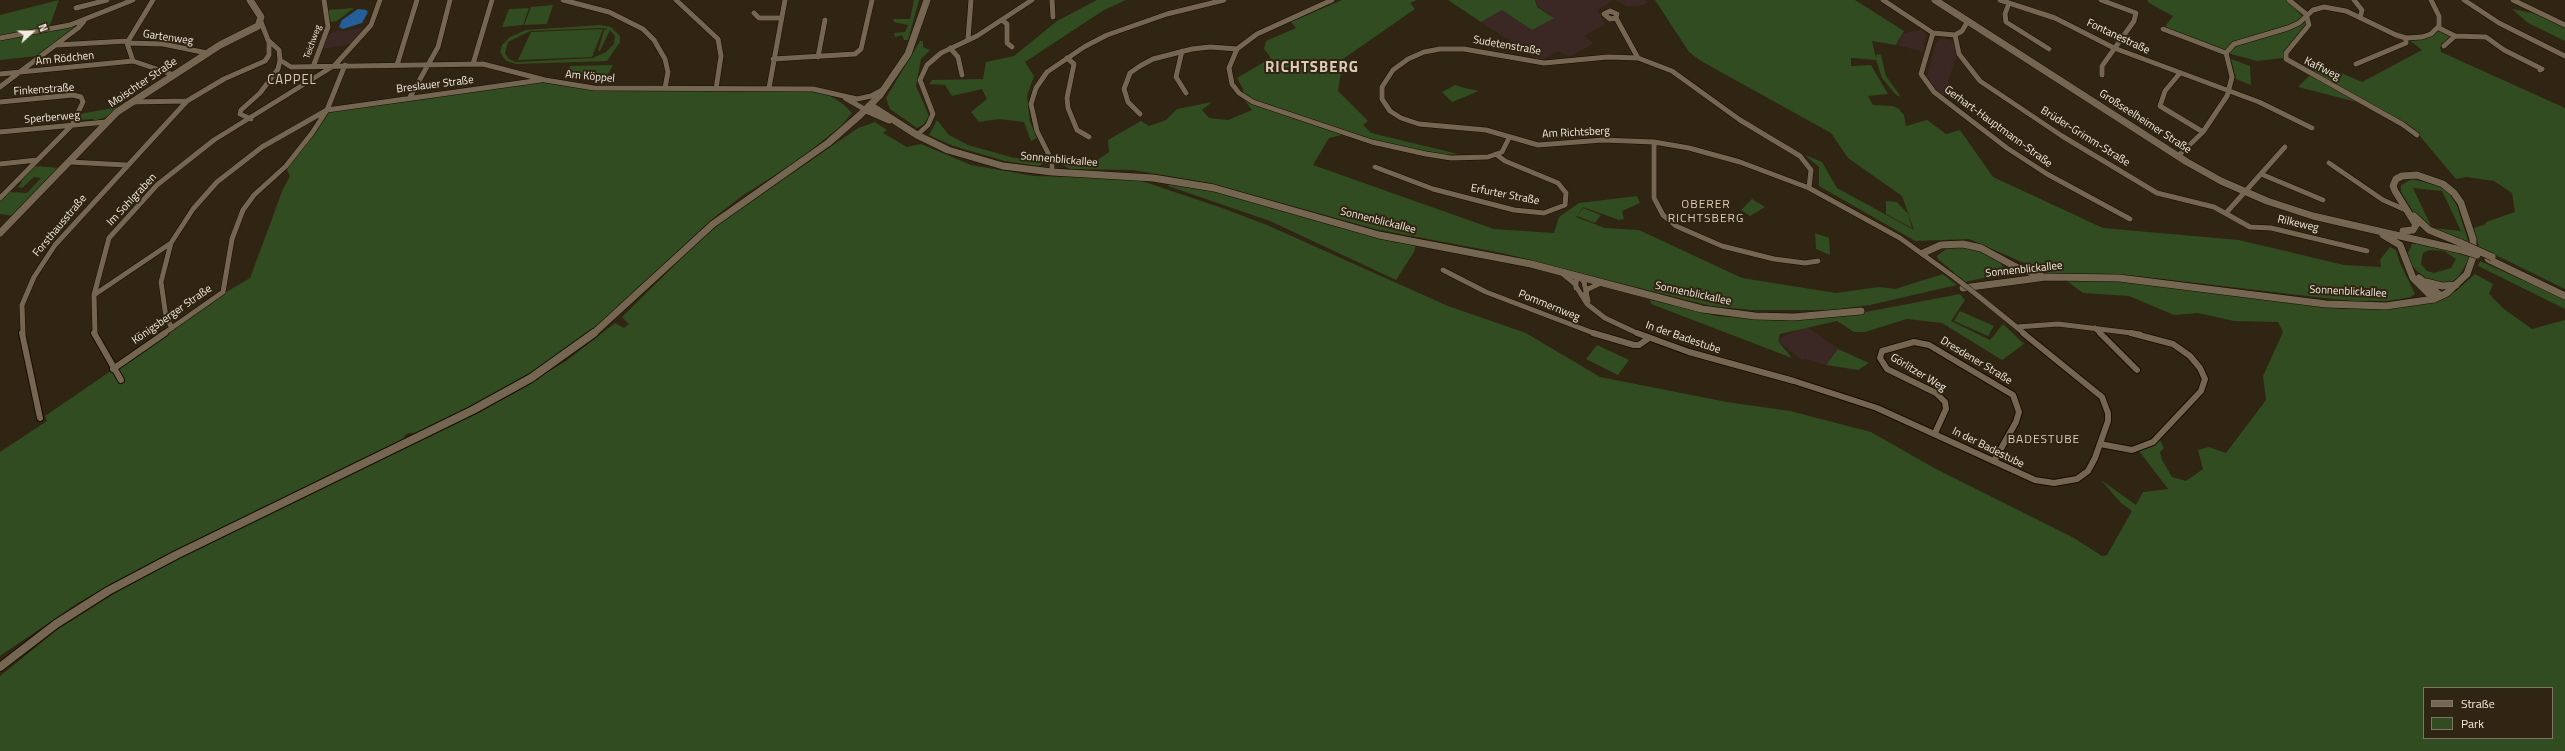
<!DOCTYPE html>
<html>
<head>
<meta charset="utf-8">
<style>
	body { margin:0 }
	#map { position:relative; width:2565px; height:751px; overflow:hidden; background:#302412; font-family:"Titillium Web",sans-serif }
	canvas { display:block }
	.legend { position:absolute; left:2423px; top:687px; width:130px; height:52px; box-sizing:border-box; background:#302412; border:1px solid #7e7464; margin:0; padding:5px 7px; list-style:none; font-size:12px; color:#f4ece0 }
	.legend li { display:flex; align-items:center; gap:8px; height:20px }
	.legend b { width:20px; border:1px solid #7e7464 }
	.north { position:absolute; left:12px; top:12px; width:40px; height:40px; -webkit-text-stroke:3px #302412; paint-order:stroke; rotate:69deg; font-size:11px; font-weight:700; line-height:16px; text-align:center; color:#f4ece0 }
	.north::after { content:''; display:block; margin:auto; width:14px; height:18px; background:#f4ece0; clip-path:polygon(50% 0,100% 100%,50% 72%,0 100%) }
</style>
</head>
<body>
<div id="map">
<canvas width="2565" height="751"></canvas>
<ul class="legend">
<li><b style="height:5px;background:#756652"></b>Straße</li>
<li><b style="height:11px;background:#314c20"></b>Park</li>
</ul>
<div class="north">N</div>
</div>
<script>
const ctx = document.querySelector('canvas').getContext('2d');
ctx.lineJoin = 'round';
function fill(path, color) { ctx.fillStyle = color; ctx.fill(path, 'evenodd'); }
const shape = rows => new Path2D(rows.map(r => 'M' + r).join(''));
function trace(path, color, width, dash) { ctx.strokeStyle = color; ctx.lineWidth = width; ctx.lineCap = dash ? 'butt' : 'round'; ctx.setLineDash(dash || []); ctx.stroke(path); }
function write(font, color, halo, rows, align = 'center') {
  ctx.font = font + ' "Titillium Web",sans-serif'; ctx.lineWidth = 4; ctx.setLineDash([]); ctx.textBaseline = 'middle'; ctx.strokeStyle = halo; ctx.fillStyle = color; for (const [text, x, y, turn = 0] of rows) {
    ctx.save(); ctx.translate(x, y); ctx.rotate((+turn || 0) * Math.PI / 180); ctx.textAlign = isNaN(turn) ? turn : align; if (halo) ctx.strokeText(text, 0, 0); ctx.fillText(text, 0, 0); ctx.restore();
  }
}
const education = shape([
	[1535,0,1611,0,1613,1,1597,10,1605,24,1584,36,1594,43,1569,57,1559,51,1540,61,1481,22,1502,10,1532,30,1554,17,1537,6],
	[1615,0,1645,0,1648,2,1640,6,1627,6],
	[359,27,364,31,352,44,321,49,326,35,338,30,347,31],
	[1922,30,1926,34,1923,52,1897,45,1904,33],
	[1942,38,1956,42,1957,55,1948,81,1955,91,1942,96,1932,87,1927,76,1936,42],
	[1806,326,1838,349,1826,365,1805,359,1803,361,1776,340]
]);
const green = shape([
	[59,0,49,28,0,37,0,15],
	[914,0,919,0,908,40,904,40,902,35,895,37,894,33,905,32,908,25,894,22,893,19,910,19],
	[1097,0,1126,0,1104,10,1025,62,1034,76,1027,96,1030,122,1037,138,1031,141,1024,122,999,119,979,122,971,112,987,99,982,89,952,96,945,85,929,84,932,80,983,79,986,62,1014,56,1057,21],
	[1342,0,1417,0,1410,3,1415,9,1343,59,1338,91,1368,121,1363,125,1371,133,1458,154,1446,155,1388,145,1351,133,1329,138,1313,165,1494,229,1554,233,1559,217,1579,203,1637,196,1640,203,1622,211,1624,219,1619,220,1583,207,1576,217,1605,228,1639,230,1742,278,1836,293,1879,287,1895,289,1943,274,1957,285,1870,305,1831,310,1752,310,1711,306,1502,253,1375,229,1210,183,1133,170,1070,169,1059,163,1057,156,1060,154,1096,161,1109,152,1108,140,1141,121,1149,126,1166,120,1177,109,1212,102,1202,110,1209,118,1228,120,1252,110,1243,98,1243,89,1237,78,1271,58,1264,49,1266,41,1296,28,1291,22],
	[1448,0,1535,0,1537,7,1554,18,1532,30,1502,10,1481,22],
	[1655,0,1855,0,1904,31,1896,45,1872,41,1876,58,1877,54,1881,55,1886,76,1901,97,1896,95,1882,78,1876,60,1851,58,1851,66,1871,65,1888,94,1868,96,1852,68,1873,105,1893,106,1899,109,1904,115,1906,126,1927,120,1946,134,1960,130,1993,177,2103,228,2239,240,2344,265,2381,267,2380,260,2390,247,2396,250,2400,263,2415,294,2411,297,2387,301,2350,301,2137,276,2047,273,1969,239,1915,241,1819,186,1819,167,1805,155,1822,162,1837,188,1914,230,1902,196,1848,158,1831,133,1701,61,1689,52],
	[2147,0,2289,0,2297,9,2296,10,2308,22,2305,30,2284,53,2283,58,2257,61,2227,53,2164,28,2173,16,2149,3],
	[553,5,547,24,524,25,531,7],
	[354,8,337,21,331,22,327,10],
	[529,8,523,25,502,27,509,9],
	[2512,9,2543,15,2565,26,2565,41,2528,23],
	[79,25,38,56,0,60,0,40],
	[600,25,611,27,620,36,620,42,607,61,516,64,506,61,500,52,502,45,510,37,526,30],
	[603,28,608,29,604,30,598,51,600,51,610,30,615,36,614,44,606,52,593,58,516,62,509,59,505,53,508,42,530,31],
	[603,29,592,57,518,60,531,32],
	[2441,30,2452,36,2440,47,2441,52,2565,108,2565,289,2479,247,2474,228,2486,224,2486,222,2515,212,2512,193,2494,181,2466,177,2456,179,2419,135,2364,104,2298,87,2321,64,2362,82,2422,50,2409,40,2426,38],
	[920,41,923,41,923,47,930,50,921,59,916,86,929,116,924,124,917,128,890,109,886,98],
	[2231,59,2250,66,2251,85,2236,79],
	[613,65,607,76,565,76,570,66],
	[543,82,592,90,814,90,829,95,843,104,852,113,841,126,800,159,742,196,711,220,598,325,541,367,515,383,417,434,409,433,405,435,403,441,186,545,109,585,78,603,0,656,0,452,47,421,45,416,223,294,250,278,283,189,290,176,286,168,328,112],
	[1455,85,1465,88,1479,91,1452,102,1442,92],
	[118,107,109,116,95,121,93,119,77,120,80,114],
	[937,120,949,135,968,145,1014,158,1043,158,1042,164,1039,166,1005,161,953,146,929,135],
	[875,122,887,130,883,133,907,147,921,144,971,165,1034,176,1136,179,1225,209,1267,225,1448,306,1526,333,1600,377,1727,402,1790,411,1871,432,1936,469,2074,538,2102,556,2107,555,2132,511,2121,503,2101,480,2136,505,2143,492,2168,489,2139,451,2160,440,2164,448,2160,452,2162,460,2172,477,2186,481,2203,469,2198,450,2209,447,2226,453,2266,400,2263,376,2283,332,2278,322,2234,321,2198,313,2174,315,2129,296,2083,293,2064,279,2145,283,2342,309,2373,309,2430,303,2456,291,2475,274,2493,284,2489,294,2504,309,2532,329,2565,320,2565,751,0,751,0,676,57,630,128,585,176,559,482,411,566,361,615,323,624,328,629,324,622,317,694,246,723,221,858,128],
	[2424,688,2552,688,2552,738,2424,738],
	[35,166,61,168,13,216,0,214,0,201,9,192,27,193,41,178,34,177,22,188,18,187,22,182,20,182],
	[2412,179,2440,186,2450,194,2457,206,2469,243,2430,228,2414,213,2401,192,2401,185],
	[2413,188,2442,191,2461,231,2432,228],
	[1169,184,1221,193,1338,227,1416,245,1414,252,1396,280,1270,221,1168,186],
	[1752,199,1765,207,1750,216,1741,210],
	[1886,201,1897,202,1908,214,1912,228,1886,214],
	[1583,208,1601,215,1595,223,1577,216],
	[1815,233,1829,238,1830,255,1816,249],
	[2412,244,2425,244,2470,257,2458,278,2447,284,2429,280,2417,271,2409,262,2408,253],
	[2429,250,2444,251,2456,259,2451,268,2434,273,2427,271,2421,264,2423,253],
	[1962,246,1980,249,1999,260,2006,273,1965,282,1938,259,1937,256,1947,248],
	[2480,261,2565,299,2565,309,2478,266],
	[1960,294,1965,300,1951,321,1990,340,2003,324,2024,344,2002,360,1942,323,1907,319,1865,332,1854,332,1837,321,1780,334,1778,341,1792,358,1651,304,1650,300,1717,316,1792,321,1855,314],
	[1960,311,1994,326,1988,336,1954,321],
	[1597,345,1629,360,1618,375,1586,359],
	[1838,349,1869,363,1858,370,1826,365]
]);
const water = shape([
	[358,9,366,10,368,12,362,23,343,29,339,27,342,20]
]);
const streetFar1 = shape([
	[153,0,127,43,133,61,174,75],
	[563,0,609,12,643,29,654,40,665,59,668,72,665,88],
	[676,0,718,39,721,56,716,89],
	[1052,0,1053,17],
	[1332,0,1257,34,1237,49,1229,68,1232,84,1239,93,1253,102,1372,142,1426,154,1451,158,1488,157,1502,152,1509,138],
	[1883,0,1933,33,1955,35,1962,31,1968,21],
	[2000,0,2055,18,2114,48,2259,102,2312,128],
	[2101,0,2136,13,2134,21,2102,66,2102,75],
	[2289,0,2306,14,2309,25,2286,53,2286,59,2402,124,2417,135],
	[2354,0,2362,10,2360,18],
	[2464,0,2499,23,2565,56],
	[2513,0,2565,25],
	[2009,3,2005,14,2006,22,2049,49],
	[76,8,107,0],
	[1610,11,1617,14,1616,18,1610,19,1604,14,1610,11],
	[754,13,759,18,780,18],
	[1616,18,1638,58],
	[1002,20,1007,24,1007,43,1012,47],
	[261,22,268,40,279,50,280,60,291,67,483,64,545,80,594,88,813,89,857,99,871,96,884,89],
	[2439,28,2455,36,2486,37,2504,50,2542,69,2540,70],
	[2163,29,2226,53],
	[1933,33,1921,74,1934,92,2007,148,2047,174,2130,219],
	[1955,35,1959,54,1980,81,2062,136,2157,193,2214,207,2250,227,2271,228,2367,251],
	[0,38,70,25,133,0],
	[968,39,971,0],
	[127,43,163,44,207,53],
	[57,45,127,41],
	[2444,46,2455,36],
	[950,48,958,57,962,75],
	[1440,49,1464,49,1544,63,1608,57,1638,58,1672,71,1740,120,1800,156,1811,170,1809,188,1740,162,1689,148,1654,142,1603,140,1538,145,1486,130,1419,124,1401,118,1390,111,1382,99,1382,87,1393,70,1408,59,1424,52,1440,49],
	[1182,51,1176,77,1186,93],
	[2226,53,2234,44,2288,28,2299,23,2313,10,2324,7,2346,11,2396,35,2406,38,2422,37,2431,34,2439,26,2439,16,2431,0],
	[818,57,825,20],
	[1067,58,1074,64,1067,98,1068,108,1077,130,1089,137],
	[773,59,855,54,861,49,872,0],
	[473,64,492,0],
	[2356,64,2406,43,2406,38],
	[397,65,417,0],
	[313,67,328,27,324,0],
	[2180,73,2165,91,2160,106,2203,132],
	[0,74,133,61],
	[0,87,78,28,84,21],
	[769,88,785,0],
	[410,97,438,47,450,0],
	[845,98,866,110],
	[0,102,73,95,81,97,83,102,72,125,0,198],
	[131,102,187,101,224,79,265,61,269,55,269,42],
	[1140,114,1128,102,1124,89,1130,73,1140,66,1153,59,1192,49,1210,47,1237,49],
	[251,119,240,114,241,110,260,93,278,69,280,60],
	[0,132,106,122],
	[917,135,928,125,933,114,920,80,927,65,941,53,977,36,1032,0],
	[1654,142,1654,198,1663,215,1676,226,1722,246,1774,259,1805,263,1818,261],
	[2179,155,2203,132,2227,96,2232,77,2226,53],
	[70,162,126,165],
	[2329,163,2383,200,2408,211],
	[0,164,37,160],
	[1375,167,1433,189,1514,210,1544,213,1565,205,1566,193,1558,183,1505,161,1497,155],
	[1052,172,1052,161,1037,131,1031,104,1036,88,1047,72,1084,47,1107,35,1167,14,1224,0],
	[2261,174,2323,200],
	[1809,188,1900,238,1954,277],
	[2226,213,2285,147],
	[1443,270,1486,292,1596,334],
	[1563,274,1574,283,1587,304,1605,318,1639,334],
	[1576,288,1576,281,1580,277,1584,282,1588,301],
	[1585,294,1588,289,1601,283],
	[94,295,171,243],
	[1977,295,2025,334],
	[2017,327,2058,324,2140,334],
	[172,328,166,317,161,282,171,243,193,209,217,182,262,147,327,110,541,80],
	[2095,328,2101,334],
	[23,334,22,305,34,277,55,245,187,101],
	[95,334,94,295,109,238,157,185,214,140,335,65,371,25,380,0],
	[163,334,223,292,232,239,243,210,254,195,286,166,312,133,327,110,345,65]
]);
const street = shape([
	[22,333,40,418],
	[94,333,121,380],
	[1593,333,1634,345,1639,345,1649,338],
	[1637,333,1689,352,1794,381,1877,408,2035,480,2054,483,2077,479,2088,471,2095,458,2108,421,2108,413,2102,397,2023,333],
	[2100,333,2137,370],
	[113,369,165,333],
	[1935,433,1946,409,1945,402,1936,393,1887,369,1880,358,1882,351,1914,342,1929,345,2013,395,2019,412,2016,422,1994,461],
	[2100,444,2132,450,2153,442,2201,391,2205,379,2200,368,2190,356,2173,344,2131,333]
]);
const secondaryFar1 = shape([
	[1935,0,2187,162,2221,181,2267,201,2313,216,2461,250],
	[870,105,917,135,948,150,1003,166,1052,172,1153,178,1214,188,1379,235,1531,264,1702,309,1755,316,1794,317,1861,311],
	[866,110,889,120],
	[2414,216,2429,230,2461,243],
	[0,233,117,112,220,45,258,26,261,17,250,0],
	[2383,235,2400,245,2413,278,2434,299],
	[1923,253,1941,245,1963,244,1981,248,2016,267,2041,276],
	[2488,259,2565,296],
	[2419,278,2441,296],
	[2426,282,2442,286,2456,285],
	[1963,288,2046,277,2119,278,2326,304,2386,306,2434,299,2447,293,2467,274,2473,257,2473,239,2461,203,2454,193,2443,184,2417,175,2402,176,2396,179,2393,186,2395,191,2416,225,2413,230,2403,231],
	[593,334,713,224,828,143,860,115,880,95,908,54,927,0]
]);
const secondary = shape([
	[0,667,56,624,108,591,176,555,473,410,531,378,594,333]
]);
const streetBridge = shape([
	[1954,277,1977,295]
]);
const secondaryBridge = shape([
	[2461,243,2492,257],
	[2461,250,2477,255]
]);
const farStreetnames = [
	["Teichweg",313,42,-70]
];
const streetNames = [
	["Fontanestraße",2118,37,25],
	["Gartenweg",168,38,8],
	["Sudetenstraße",1507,46,10],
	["Am Rödchen",65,59,-6],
	["Kaffweg",2322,69,26],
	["Am Köppel",590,77,5],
	["Moischter Straße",143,83,-34],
	["Breslauer Straße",435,85,-7],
	["Finkenstraße",44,90,-4],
	["Sperberweg",52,118,-5],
	["Großseelheimer Straße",2145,122,33],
	["Gerhart-Hauptmann-Straße",1998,127,36],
	["Am Richtsberg",1576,133,-3],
	["Brüder-Grimm-Straße",2085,137,32],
	["Sonnenblickallee",1059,160,5],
	["Erfurter Straße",1505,195,11],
	["Im Sohlgraben",132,200,-47],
	["Sonnenblickallee",1378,221,14],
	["Rilkeweg",2298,224,13],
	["Forsthausstraße",60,226,-50],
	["Sonnenblickallee",2024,270,-6],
	["Sonnenblickallee",2348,292,3],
	["Sonnenblickallee",1693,294,12],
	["Pommernweg",1549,306,22],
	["Königsberger Straße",172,315,-35],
	["In der Badestube",1683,338,19],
	["Dresdener Straße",1976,361,31],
	["Görlitzer Weg",1918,373,31],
	["In der Badestube",1988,448,26]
];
const neighbourhoodNames = [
	["OBERER",1706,205],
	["RICHTSBERG",1706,219],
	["BADESTUBE",2044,440]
];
const quarterNames = [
	["CAPPEL",292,81]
];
const districtNames = [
	["RICHTSBERG",1312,68]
];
fill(education, '#3b2825');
fill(green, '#314c20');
fill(water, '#255f9a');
trace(streetFar1, '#180d00', 6);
trace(street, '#180d00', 8);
trace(secondaryFar1, '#180d00', 8);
trace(secondary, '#180d00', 10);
trace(streetFar1, '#756652', 5);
trace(street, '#756652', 6);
trace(secondaryFar1, '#756652', 7);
trace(secondary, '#756652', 8);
trace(streetBridge, '#180d00', 6, []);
trace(secondaryBridge, '#180d00', 8, []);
trace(streetBridge, '#756652', 5);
trace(secondaryBridge, '#756652', 7);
write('9px', '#f4ece0', '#302412', farStreetnames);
write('11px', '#f4ece0', '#302412', streetNames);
ctx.letterSpacing = '1px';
write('12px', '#dccbb5', '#302412', neighbourhoodNames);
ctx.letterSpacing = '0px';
ctx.letterSpacing = '1px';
write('13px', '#dccbb5', '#302412', quarterNames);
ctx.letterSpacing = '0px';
ctx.letterSpacing = '1px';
write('bold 15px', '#dccbb5', '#302412', districtNames);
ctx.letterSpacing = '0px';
</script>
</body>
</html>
